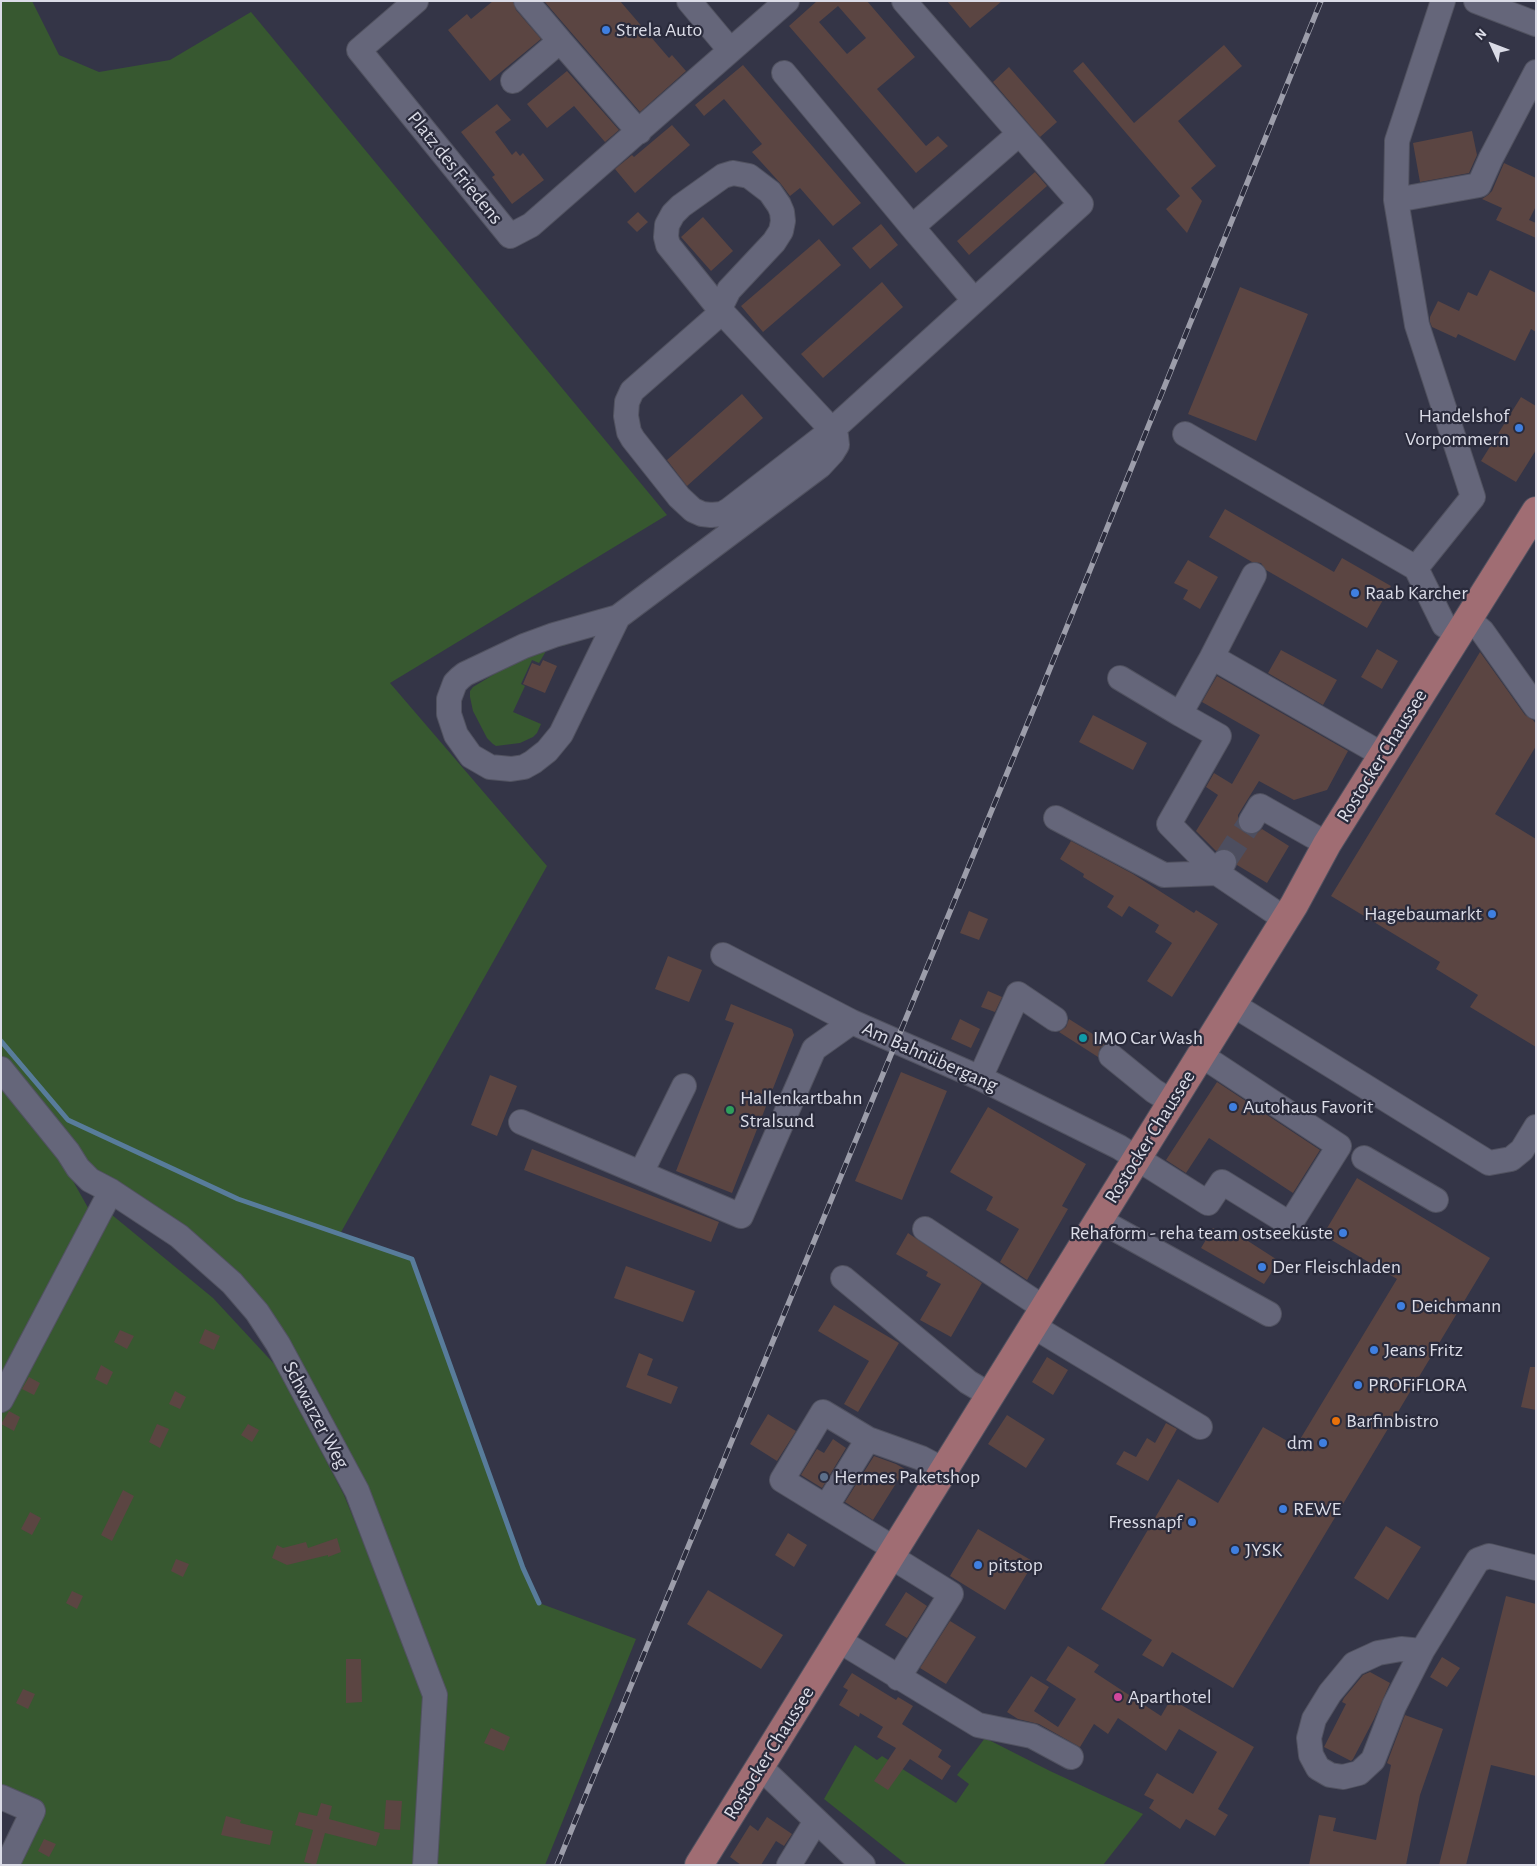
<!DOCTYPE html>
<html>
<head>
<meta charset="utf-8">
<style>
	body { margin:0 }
	#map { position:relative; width:1537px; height:1866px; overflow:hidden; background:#343547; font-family:"Alegreya Sans",sans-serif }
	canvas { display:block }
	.frame { position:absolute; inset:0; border:2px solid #dbdce7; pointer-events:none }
	.north { position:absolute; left:1467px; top:20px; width:50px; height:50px; -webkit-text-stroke:4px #2a2b3c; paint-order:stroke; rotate:313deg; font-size:14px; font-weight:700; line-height:20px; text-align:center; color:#dbdce7 }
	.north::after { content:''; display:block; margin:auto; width:18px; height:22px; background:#dbdce7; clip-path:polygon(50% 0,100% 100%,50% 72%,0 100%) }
</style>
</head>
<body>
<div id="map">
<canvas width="1537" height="1866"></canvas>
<div class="frame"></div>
<div class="north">N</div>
</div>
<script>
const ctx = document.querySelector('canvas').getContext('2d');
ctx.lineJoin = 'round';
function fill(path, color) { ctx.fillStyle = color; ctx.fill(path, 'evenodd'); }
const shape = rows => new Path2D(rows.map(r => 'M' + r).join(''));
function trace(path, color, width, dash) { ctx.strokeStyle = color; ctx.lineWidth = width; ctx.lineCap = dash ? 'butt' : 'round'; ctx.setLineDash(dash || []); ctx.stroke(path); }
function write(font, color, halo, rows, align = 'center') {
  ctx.font = font + ' "Alegreya Sans",sans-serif'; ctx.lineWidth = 4.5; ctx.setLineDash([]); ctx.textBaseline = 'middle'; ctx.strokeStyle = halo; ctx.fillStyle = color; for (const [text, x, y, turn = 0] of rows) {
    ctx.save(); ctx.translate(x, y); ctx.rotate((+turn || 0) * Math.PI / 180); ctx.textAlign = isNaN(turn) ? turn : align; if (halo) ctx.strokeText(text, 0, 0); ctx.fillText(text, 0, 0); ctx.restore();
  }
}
const green = shape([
	[1,1,32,1,59,55,99,72,170,60,251,12,667,515,390,683,547,866,340,1234,412,1259,523,1568,539,1603,636,1639,545,1865,14,1865,42,1810,1,1791,1,1085,51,1142,91,1213,106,1210,213,1298,277,1367,344,1495,411,1660,425,1649,257,1312,111,1191,1,1069],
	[558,639,563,642,565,646,552,641,539,663,532,660,521,684,525,686,513,712,541,724,537,733,533,737,520,743,496,746,493,744,487,738,473,711,470,697,470,691,473,687,551,640],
	[985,1738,1050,1771,1143,1814,1103,1865,907,1865,824,1799,855,1745,877,1760,882,1756,956,1803,969,1784,957,1775]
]);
const stream = shape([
	[1,1041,68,1120,238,1199,412,1259,523,1568,539,1603]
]);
const building = shape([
	[493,1,513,1,516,10,541,39,490,81,448,30,467,14,471,19],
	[544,1,620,1,669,58,672,55,686,71,640,112],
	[817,1,867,1,915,57,877,89,926,146,938,136,948,146,916,173,789,26],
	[838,6,866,38,847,54,819,22],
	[947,1,1002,1,970,28],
	[1224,45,1242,66,1178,121,1216,166,1191,188,1202,201,1187,233,1166,209,1180,196,1073,71,1083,62,1134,123],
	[743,65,861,203,833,226,800,188,790,196,781,184,752,152,762,144,724,99,704,116,695,105],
	[1009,67,1057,122,1040,137,993,82],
	[567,71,619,130,605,142,574,106,547,128,527,104],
	[497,104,511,120,495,132,512,155,516,151,520,156,523,153,544,180,512,204,492,177,495,175,461,132],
	[672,125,690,145,635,193,615,169,632,155,634,157],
	[1472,131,1477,155,1469,173,1420,182,1413,143],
	[1504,163,1536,178,1536,206,1529,220,1536,223,1536,238,1496,220,1502,208,1482,199,1488,195,1492,191],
	[1035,172,1047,186,969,255,957,241],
	[638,212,648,222,637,232,627,222],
	[703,217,733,251,711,271,681,237],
	[881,224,898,245,870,269,852,248],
	[819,239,841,265,763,332,741,306],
	[1490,270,1536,293,1536,332,1531,329,1515,361,1458,334,1456,338,1432,327,1430,322,1430,317,1438,301,1459,311,1468,292,1477,296],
	[882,282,903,307,823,378,801,354],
	[1240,287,1308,314,1256,441,1188,414],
	[742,394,763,418,687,486,667,460],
	[1521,397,1536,406,1536,450,1516,482,1481,461],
	[1225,509,1334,572,1342,558,1391,586,1367,628,1266,570,1261,563,1252,562,1209,537],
	[1188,560,1218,577,1200,609,1183,599,1188,590,1174,583],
	[1377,649,1398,661,1382,689,1361,677],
	[1281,650,1337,680,1323,705,1268,673],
	[1480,652,1525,715,1533,720,1536,724,1536,746,1495,814,1536,839,1536,1047,1470,1007,1478,995,1436,969,1440,962,1331,896],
	[543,660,557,666,545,693,523,684,532,663,540,666],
	[1217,676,1348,751,1327,790,1294,800,1259,781,1238,815,1239,827,1244,832,1250,835,1257,833,1262,829,1289,846,1267,883,1237,865,1236,856,1232,851,1224,848,1216,851,1196,831,1218,795,1206,787,1214,773,1232,784,1260,735,1202,702],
	[1093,715,1147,743,1133,770,1079,742],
	[1071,841,1133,874,1194,913,1196,910,1218,924,1172,997,1147,981,1172,943,1155,932,1159,925,1129,906,1122,917,1107,907,1114,896,1083,877,1084,874,1060,859],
	[969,911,988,919,979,940,960,933],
	[668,956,702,970,689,1002,655,989],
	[988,991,1002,997,995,1012,981,1007],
	[731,1004,792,1029,794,1035,732,1193,676,1171,734,1023,725,1020],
	[960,1019,980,1029,971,1048,951,1039],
	[1069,1019,1107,1043,1100,1048,1098,1057,1059,1032,1066,1027],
	[901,1072,947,1091,902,1200,855,1181],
	[490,1075,517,1086,497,1136,471,1125],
	[1217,1082,1320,1150,1293,1193,1209,1138,1186,1173,1166,1160],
	[988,1107,1086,1164,1062,1206,1068,1209,1027,1280,1000,1262,1019,1229,986,1210,993,1197,950,1172],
	[532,1149,719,1222,711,1242,524,1170],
	[1357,1178,1490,1258,1233,1688,1172,1652,1163,1667,1142,1655,1152,1640,1101,1609,1178,1479,1218,1503,1263,1427,1296,1446,1397,1279,1323,1235],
	[1213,1228,1230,1238,1234,1232,1279,1261,1264,1284,1201,1248],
	[908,1233,982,1283,951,1337,920,1320,941,1284,926,1276,928,1272,896,1254],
	[626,1266,695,1291,683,1322,614,1298],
	[834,1305,899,1343,858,1412,844,1404,869,1361,818,1331],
	[205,1329,220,1336,214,1350,199,1343],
	[120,1330,134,1336,127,1349,114,1342],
	[639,1353,653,1359,647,1375,678,1387,671,1404,626,1387],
	[1047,1357,1068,1370,1053,1395,1032,1382],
	[101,1365,113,1372,107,1385,95,1379],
	[1530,1367,1536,1367,1536,1410,1521,1407],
	[29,1377,40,1383,34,1395,22,1389],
	[175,1391,186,1397,180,1409,169,1404],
	[9,1411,20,1417,14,1431,1,1424],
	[768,1414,796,1431,777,1461,750,1444],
	[1007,1415,1045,1439,1026,1468,988,1444],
	[1166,1423,1177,1429,1148,1481,1116,1464,1124,1451,1136,1457,1147,1438,1155,1443],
	[157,1424,169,1429,160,1448,149,1442],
	[248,1424,259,1430,252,1442,241,1435],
	[833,1439,846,1448,822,1488,801,1475,817,1449,824,1453],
	[874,1456,896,1464,905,1469,873,1520,845,1502],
	[123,1490,134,1496,112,1541,101,1535],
	[30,1512,41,1518,32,1535,21,1529],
	[1386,1526,1421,1547,1388,1600,1354,1578],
	[978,1529,1034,1562,1005,1610,950,1576],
	[788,1533,807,1545,794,1567,775,1555],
	[337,1538,341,1552,328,1557,328,1555,287,1565,272,1558,277,1545,283,1548,306,1542,308,1548],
	[176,1559,189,1564,183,1577,171,1571],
	[708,1590,783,1635,761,1669,687,1624],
	[72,1591,83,1596,77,1609,66,1603],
	[906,1592,927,1606,907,1638,885,1625],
	[1506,1596,1536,1604,1536,1776,1491,1765,1466,1865,1439,1865],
	[950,1621,976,1637,946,1684,920,1668],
	[1068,1646,1099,1665,1094,1672,1161,1716,1171,1699,1254,1747,1218,1809,1228,1815,1215,1836,1186,1819,1180,1829,1149,1808,1154,1800,1144,1795,1157,1773,1193,1794,1217,1752,1179,1729,1166,1751,1118,1718,1108,1734,1094,1724,1080,1747,1039,1724,1018,1719,1007,1712,1031,1676,1049,1687,1034,1711,1058,1727,1076,1699,1046,1680],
	[1442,1657,1460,1668,1447,1687,1430,1677],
	[346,1659,361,1659,362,1702,346,1703],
	[1370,1672,1390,1683,1374,1719,1353,1759,1351,1761,1324,1747,1346,1704,1342,1702,1344,1698,1363,1675],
	[852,1673,896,1700,898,1697,913,1706,902,1724,942,1750,938,1757,951,1766,942,1780,910,1759,888,1790,874,1781,896,1748,877,1737,883,1727,860,1713,859,1717,839,1705,848,1690,843,1687],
	[23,1689,35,1694,28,1709,16,1703],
	[1405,1715,1443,1729,1420,1795,1406,1865,1309,1865,1319,1815,1336,1818,1333,1831,1376,1840,1391,1765,1387,1763],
	[491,1728,510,1737,504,1751,484,1743],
	[386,1800,402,1801,400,1830,384,1829],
	[321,1803,332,1806,329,1819,380,1833,376,1846,325,1833,316,1865,304,1862,313,1830,295,1825,299,1812,317,1816],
	[226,1816,241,1820,240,1823,273,1831,270,1845,221,1835],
	[767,1817,792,1834,784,1846,776,1841,761,1865,741,1865,730,1857,750,1825,758,1831],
	[44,1839,56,1844,49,1857,38,1851]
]);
const minorTunnel = shape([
	[1224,862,1251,821]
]);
const minor = shape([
	[416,1,359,50,510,236,531,225,787,1],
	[526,1,560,41],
	[689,1,730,50],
	[1476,1,1536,24],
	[784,73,912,227,974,300],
	[513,81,560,41,639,132],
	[733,173,749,176,770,192,779,205,782,212,783,221,781,231,774,242,729,290,722,304,722,312,668,245,666,237,667,225,673,214,681,206,723,176,733,173],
	[1396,200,1479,185,1491,158,1536,72],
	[912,227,1019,134],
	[1185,434,1416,568,1444,625,1458,634],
	[1416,568,1473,497,1417,325,1396,200,1397,141,1443,1],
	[618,617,561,734,547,751,533,762,524,767,511,769,490,767,471,756,456,735,449,714,449,699,455,683,460,678,465,674,524,646,554,635,618,617,820,466,832,453,837,445,836,436,832,430,729,510,722,514,711,515,702,514,693,510,679,497,633,439,629,432,626,416,627,402,632,391,722,312,832,430,1081,204,904,1],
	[1468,619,1482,631,1536,707],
	[1212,657,1254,575],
	[1120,678,1180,714],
	[1056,818,1164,875,1217,873,1169,824,1219,736,1180,714,1212,657,1383,755],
	[1251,821,1260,806,1327,844],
	[1224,862,1217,873,1285,919],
	[723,955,852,1022,980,1078,1119,1147,1208,1203,1222,1182,1290,1224,1339,1146,1201,1055],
	[1232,1004,1489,1163,1511,1159,1522,1150,1536,1127],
	[1111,1056,1154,1091,1172,1102],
	[1,1069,68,1152,78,1168,90,1180,111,1191,179,1236,232,1283,257,1312,278,1344,357,1491,435,1695,425,1865],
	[980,1078,1018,994,1055,1019],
	[521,1122,741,1216,814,1049,852,1022],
	[1364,1158,1436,1200],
	[641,1173,684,1086],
	[1099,1220,1269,1314],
	[925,1229,1044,1308],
	[843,1278,968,1382,990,1395],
	[1033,1326,1200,1427],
	[1,1400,111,1191],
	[826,1507,782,1480,823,1412,868,1439],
	[895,1549,826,1507,868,1439,921,1458,944,1470],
	[890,1556,951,1594,898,1678],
	[838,1640,978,1725,1032,1736,1071,1757],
	[1422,1651,1401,1649,1378,1653,1354,1664,1330,1693,1314,1719,1309,1738,1311,1755,1318,1768,1330,1775,1343,1777,1359,1773,1373,1760,1394,1706,1422,1651,1478,1560,1489,1556,1536,1568],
	[760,1767,863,1865],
	[1,1797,33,1811,7,1865],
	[789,1865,816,1821]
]);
const major = shape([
	[699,1865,1294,905,1327,844,1536,511]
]);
const rail = shape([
	[557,1865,1038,698,1321,1]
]);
const markers = [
	[606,30,5,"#3f7fe0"],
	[1519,428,5,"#3f7fe0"],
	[1355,593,5,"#3f7fe0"],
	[1492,914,5,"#3f7fe0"],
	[1083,1038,5,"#0f9aa8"],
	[1233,1107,5,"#3f7fe0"],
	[730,1110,5,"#2e9e5b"],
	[1343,1233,5,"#3f7fe0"],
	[1262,1267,5,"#3f7fe0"],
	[1401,1306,5,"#3f7fe0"],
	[1374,1350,5,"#3f7fe0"],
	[1358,1385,5,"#3f7fe0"],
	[1336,1421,5,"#e8710a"],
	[1323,1443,5,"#3f7fe0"],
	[824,1477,5,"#5c6f8a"],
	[1283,1509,5,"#3f7fe0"],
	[1192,1522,5,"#3f7fe0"],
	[1235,1550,5,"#3f7fe0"],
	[978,1565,5,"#3f7fe0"],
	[1118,1697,5,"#d1479c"]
];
const poiNames = [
	["Strela Auto",616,30],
	["Handelshof",1509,416,"right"],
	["Vorpommern",1509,439,"right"],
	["Raab Karcher",1365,593],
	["Hagebaumarkt",1482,914,"right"],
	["IMO Car Wash",1093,1038],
	["Hallenkartbahn",740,1098],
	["Stralsund",740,1121],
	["Autohaus Favorit",1243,1107],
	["Rehaform - reha team ostseeküste",1333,1233,"right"],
	["Der Fleischladen",1272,1267],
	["Deichmann",1411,1306],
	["Jeans Fritz",1384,1350],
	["PROFiFLORA",1368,1385],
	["Barfinbistro",1346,1421],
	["dm",1313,1443,"right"],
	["Hermes Paketshop",834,1477],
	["REWE",1293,1509],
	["Fressnapf",1182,1522,"right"],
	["JYSK",1245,1550],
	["pitstop",988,1565],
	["Aparthotel",1128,1697]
];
const streetNames = [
	["Platz des Friedens",455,168,51],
	["Rostocker Chaussee",1382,756,-58],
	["Am Bahnübergang",930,1057,24],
	["Rostocker Chaussee",1150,1137,-58],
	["Schwarzer Weg",316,1415,62],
	["Rostocker Chaussee",769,1753,-58]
];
fill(green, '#375830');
trace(stream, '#587c9b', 5);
fill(building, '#5b4542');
trace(minorTunnel, '#4d4e5f', 24, [24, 12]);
trace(minor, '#515260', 26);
trace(major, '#515260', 30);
trace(minor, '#65667a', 24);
trace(major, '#a06d73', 28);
trace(rail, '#9c9daa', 5.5);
trace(rail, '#2a2b3c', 4, [11]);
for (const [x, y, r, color] of markers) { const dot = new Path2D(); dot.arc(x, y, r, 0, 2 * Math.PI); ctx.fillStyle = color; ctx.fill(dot); trace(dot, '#2a2b3c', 2); }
write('20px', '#dbdce7', '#2a2b3c', poiNames, 'left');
write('20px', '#dbdce7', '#2a2b3c', streetNames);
</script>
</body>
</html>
